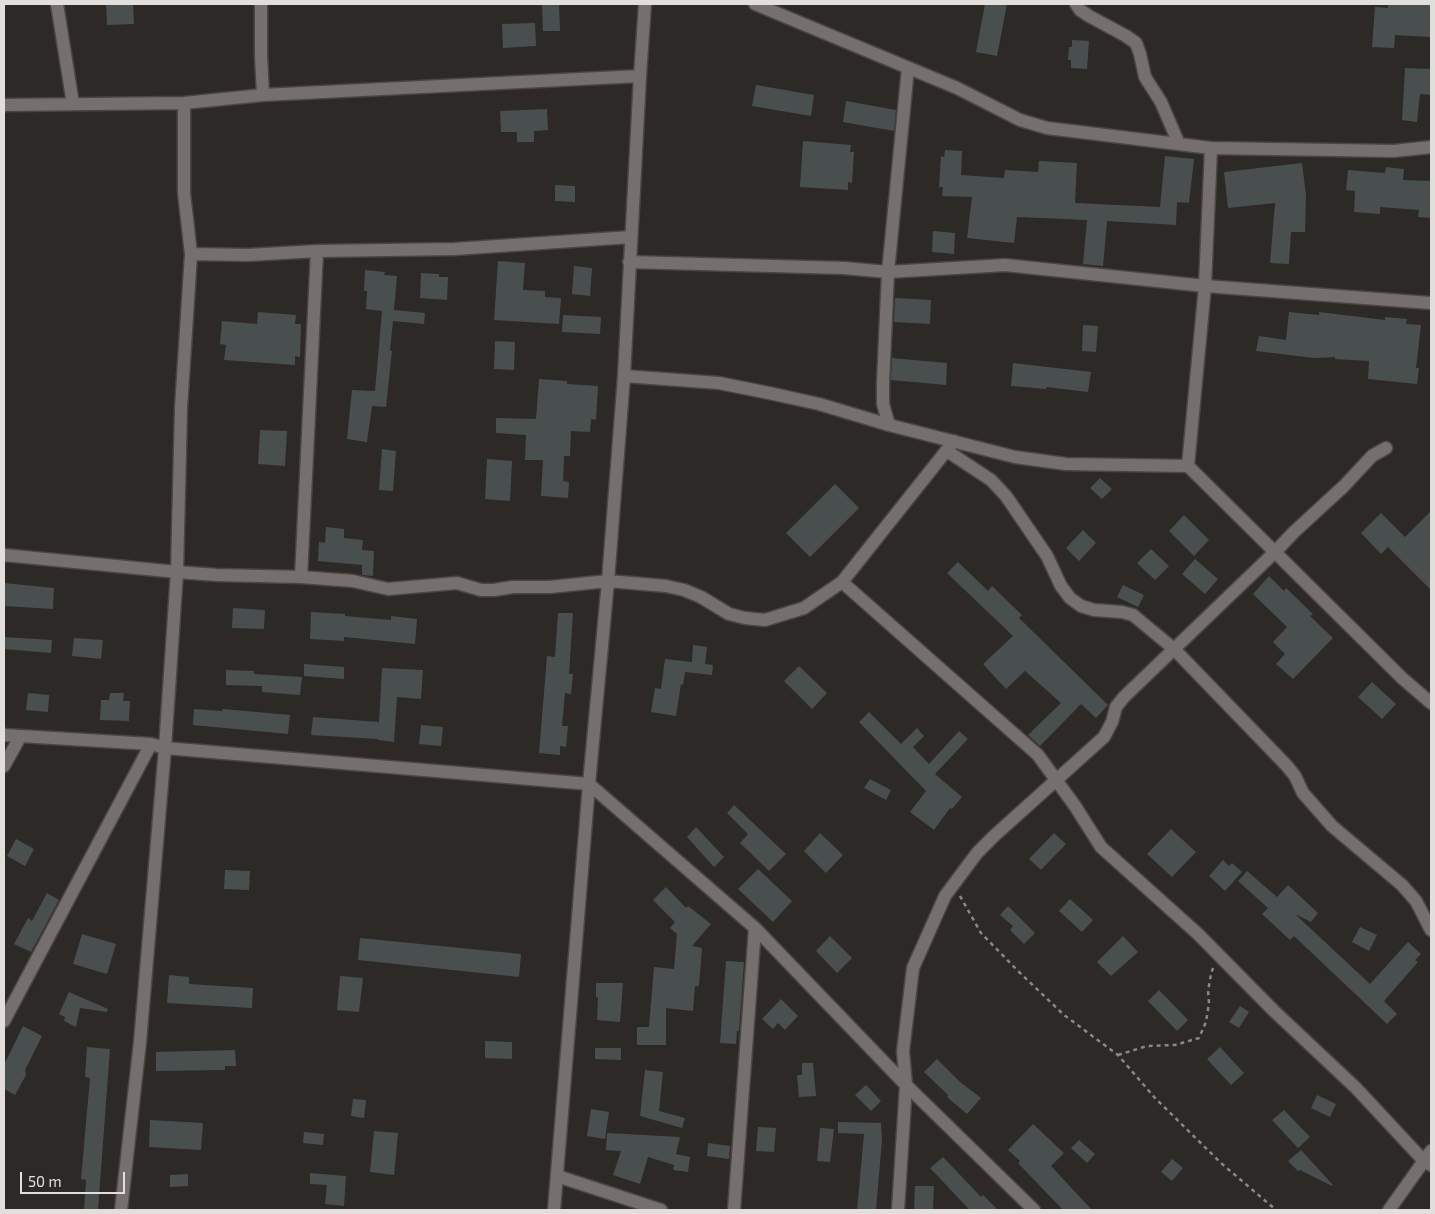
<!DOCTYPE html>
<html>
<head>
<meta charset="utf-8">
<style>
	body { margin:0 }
	#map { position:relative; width:1435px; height:1214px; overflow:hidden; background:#2d2926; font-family:"Exo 2",sans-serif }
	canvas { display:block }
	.frame { position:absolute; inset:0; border:5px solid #e1dedc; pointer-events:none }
	.scale { position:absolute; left:20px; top:1172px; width:105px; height:22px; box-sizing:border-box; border:2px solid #e1dedc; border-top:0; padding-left:6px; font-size:15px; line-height:18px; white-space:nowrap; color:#e1dedc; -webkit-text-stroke:4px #2d2926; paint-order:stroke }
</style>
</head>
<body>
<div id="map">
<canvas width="1435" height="1214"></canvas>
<div class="frame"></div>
<div class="scale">50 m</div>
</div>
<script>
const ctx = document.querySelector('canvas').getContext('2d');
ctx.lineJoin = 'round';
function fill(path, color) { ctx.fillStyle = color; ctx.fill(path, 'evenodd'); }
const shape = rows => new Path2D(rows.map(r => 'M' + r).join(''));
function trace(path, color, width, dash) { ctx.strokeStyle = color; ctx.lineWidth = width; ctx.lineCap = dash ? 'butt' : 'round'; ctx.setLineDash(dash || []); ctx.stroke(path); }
const building = shape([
	[106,4,133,4,134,24,107,25],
	[542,4,559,4,560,31,543,31],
	[985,4,1007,4,997,56,976,52],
	[1388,4,1431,4,1431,37,1395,35,1394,48,1372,47,1375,7,1388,8],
	[535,23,536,46,503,48,502,24],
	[1072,40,1089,41,1087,69,1071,68,1071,60,1068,60,1069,47,1072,47],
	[1405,68,1431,69,1431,95,1420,94,1417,122,1402,120],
	[756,85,814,95,811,116,752,106],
	[846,101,896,110,894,131,843,122],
	[547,109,548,130,534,131,534,142,517,142,517,132,501,132,500,111],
	[803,141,851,145,850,152,854,152,852,183,848,182,848,190,800,187],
	[945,150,962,151,961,175,1004,178,1005,170,1038,172,1039,161,1077,163,1075,203,1160,207,1165,156,1194,159,1189,203,1177,202,1176,225,1107,221,1103,266,1083,264,1087,220,1017,217,1014,243,967,238,972,197,942,196,943,187,939,187,941,156,944,157],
	[1302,163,1306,195,1305,232,1291,232,1289,264,1270,263,1275,203,1228,208,1224,172],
	[1386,167,1404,169,1403,180,1431,181,1431,218,1418,217,1419,210,1380,207,1380,214,1354,212,1355,191,1346,190,1348,170,1385,173],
	[555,185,575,186,575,202,555,201],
	[933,231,955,233,954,254,932,252],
	[498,261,525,263,523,290,545,291,545,297,561,298,559,324,494,320],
	[574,266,592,268,590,296,572,294],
	[365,270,385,272,384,275,397,276,394,310,425,313,424,324,393,321,390,351,392,351,386,407,372,406,367,442,347,439,352,390,375,391,382,311,366,309,367,291,364,291],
	[421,273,439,274,439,277,448,277,447,300,420,298],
	[895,298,931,300,930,324,894,322],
	[258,312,296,315,295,324,301,324,300,357,295,356,295,365,224,360,226,345,220,344,222,321,257,324],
	[1289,312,1319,315,1319,312,1385,320,1385,317,1407,319,1406,324,1421,325,1416,368,1419,368,1417,384,1368,379,1369,361,1335,359,1335,357,1314,358,1256,351,1259,336,1286,340],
	[563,315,601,317,600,334,562,332],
	[1083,325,1098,326,1096,352,1082,351],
	[495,341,515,342,514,370,494,369],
	[892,358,947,363,946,385,891,380],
	[1013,363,1091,372,1088,392,1047,387,1046,389,1011,386],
	[539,379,567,381,567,384,598,386,596,420,591,419,590,432,571,431,570,456,564,456,563,481,569,482,568,498,541,496,543,460,525,460,526,435,496,433,496,418,536,419],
	[260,430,287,431,285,466,258,464],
	[382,449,396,451,393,491,379,490],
	[487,459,512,461,510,501,485,499],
	[1100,478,1112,489,1102,499,1090,488],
	[835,484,859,508,810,557,786,533],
	[1431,511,1431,590,1388,547,1381,554,1361,533,1381,513,1405,537],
	[1184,515,1209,540,1194,556,1169,531],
	[326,527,344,529,344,538,363,540,362,550,374,551,373,576,362,575,362,565,318,561,319,542,325,543],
	[1083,530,1096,543,1079,561,1066,548],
	[1151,549,1169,566,1155,580,1137,563],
	[1195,559,1218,579,1205,594,1182,574],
	[958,562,988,591,992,586,1022,615,1019,618,1108,705,1096,718,1081,704,1040,746,1028,735,1061,703,1025,671,1006,689,983,664,1013,636,947,573],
	[1269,576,1284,591,1286,588,1313,614,1310,616,1333,638,1293,679,1276,664,1285,654,1273,642,1287,627,1253,594],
	[4,583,54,588,53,609,4,606],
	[1123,585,1144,595,1138,607,1117,597],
	[233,608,265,610,264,629,232,628],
	[311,612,345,614,345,616,391,620,391,616,417,619,415,644,344,637,344,641,310,639],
	[558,613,573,613,569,674,573,674,571,694,565,693,562,726,568,726,566,747,560,746,560,755,539,753,547,656,555,657],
	[4,637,52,640,51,653,4,649],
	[74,638,103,640,101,659,72,656],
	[693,645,707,647,705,664,713,665,712,675,685,672,683,685,681,684,676,716,651,712,655,688,661,689,665,659,692,662],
	[304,664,344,667,344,679,304,676],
	[799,666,827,693,812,709,784,681],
	[382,668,423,670,421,699,397,697,394,742,378,740,378,739,311,735,313,717,379,722],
	[226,670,254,671,254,674,302,677,300,695,262,692,262,686,226,685],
	[1372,682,1396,704,1382,719,1358,697],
	[28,693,49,695,48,712,26,710],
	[110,693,124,693,123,701,130,701,129,721,100,720,101,700,109,700],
	[194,709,222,711,223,709,290,715,288,734,193,725],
	[869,712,901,744,917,728,924,736,913,747,929,764,959,731,968,739,935,774,962,797,952,809,950,808,934,830,910,812,926,791,859,722],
	[421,725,443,727,441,746,419,744],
	[870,779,891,790,886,800,864,788],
	[734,805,786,854,769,871,740,843,748,834,727,813],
	[696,827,724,857,714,867,687,837],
	[1171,829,1196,852,1172,877,1147,854],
	[820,833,843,855,826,873,804,851],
	[1054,833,1066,844,1041,870,1029,859],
	[16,839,34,849,25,866,7,856],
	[1223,860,1229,866,1232,863,1242,872,1225,891,1209,876],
	[758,869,792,901,773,922,738,889],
	[225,870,250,871,249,890,224,889],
	[1247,871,1277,897,1288,885,1318,913,1311,922,1295,914,1370,984,1408,942,1421,954,1415,960,1418,962,1384,1001,1397,1014,1387,1024,1294,936,1290,940,1262,914,1268,908,1238,881],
	[666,887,686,908,688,906,711,924,692,946,702,948,699,986,695,986,693,1011,666,1008,666,1045,637,1045,637,1027,649,1027,654,967,674,969,677,934,670,928,675,922,653,900],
	[47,893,59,900,31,952,14,944,28,918,32,921],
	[1070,899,1093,920,1082,932,1059,911],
	[1008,906,1035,933,1024,944,1010,930,1013,926,1000,915],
	[1360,927,1377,935,1369,951,1352,942],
	[82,934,116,944,107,974,73,964],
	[830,936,852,958,837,973,816,951],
	[1123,936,1138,952,1111,976,1097,962],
	[360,938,521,954,519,977,358,960],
	[726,961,744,962,739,1031,737,1031,736,1044,720,1043],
	[169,975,189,977,189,984,253,988,252,1008,167,1003],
	[340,976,363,978,359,1012,337,1010],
	[596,983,623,983,620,1022,597,1020,598,997,596,997],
	[1159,990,1188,1020,1177,1031,1148,1001],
	[69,992,108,1009,107,1012,80,1008,76,1027,64,1021,65,1017,59,1014],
	[781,999,798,1016,785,1030,778,1023,773,1029,762,1019],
	[1240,1006,1249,1012,1239,1028,1229,1022],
	[23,1026,42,1036,25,1070,26,1075,15,1095,4,1089,4,1065],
	[485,1041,512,1042,512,1059,485,1058],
	[87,1047,110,1049,98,1210,84,1210,86,1180,81,1179,90,1078,85,1077],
	[1220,1047,1244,1073,1231,1085,1207,1059],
	[595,1048,621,1048,621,1060,595,1059],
	[235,1050,236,1066,225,1066,225,1070,156,1071,156,1052],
	[937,1059,960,1082,981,1098,967,1114,947,1097,948,1095,924,1072],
	[802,1063,813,1063,816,1096,799,1097,797,1075,802,1075],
	[645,1070,663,1072,659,1111,685,1118,682,1128,640,1116],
	[866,1085,881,1101,871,1111,855,1095],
	[1317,1095,1336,1104,1330,1117,1311,1108],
	[353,1099,366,1100,364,1118,351,1116],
	[591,1109,609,1112,605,1139,587,1136],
	[1284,1110,1310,1137,1298,1148,1272,1120],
	[150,1120,203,1123,201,1150,149,1147],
	[838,1122,881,1123,882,1140,876,1210,857,1210,864,1134,838,1133],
	[1033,1124,1064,1153,1051,1166,1092,1210,1063,1210,1018,1163,1020,1161,1008,1150],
	[758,1127,776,1128,774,1152,756,1151],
	[820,1128,834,1129,830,1162,817,1161],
	[374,1131,398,1133,394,1175,370,1172],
	[304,1132,324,1134,323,1145,303,1143],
	[607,1133,680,1137,676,1154,690,1157,688,1172,673,1170,674,1165,648,1157,640,1184,613,1175,621,1151,606,1150],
	[1079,1140,1095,1154,1087,1163,1071,1148],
	[708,1143,730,1146,729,1159,707,1156],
	[1301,1150,1333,1185,1332,1186,1300,1170,1298,1171,1288,1161],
	[943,1157,981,1197,983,1195,998,1210,970,1210,964,1204,930,1168],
	[1172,1159,1183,1168,1172,1181,1161,1172],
	[310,1173,346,1176,344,1206,325,1204,327,1185,310,1184],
	[188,1174,188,1186,170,1187,170,1175],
	[915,1186,934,1186,933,1210,914,1210]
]);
const path = shape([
	[960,896,981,933,1017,970,1064,1015,1118,1055,1155,1098,1221,1163,1276,1210],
	[1118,1055,1147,1046,1175,1045,1199,1038,1206,1022,1209,1003,1208,991,1211,974,1213,968]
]);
const minor = shape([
	[57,4,73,104],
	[261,4,261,55,263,95],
	[645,4,640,76,624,376,608,581,589,784,755,928,906,1085,1034,1210],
	[755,4,957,88,1020,120,1047,128,1211,148,1394,151,1431,147],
	[1076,4,1080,10,1089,16,1126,36,1136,43,1140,54,1145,77,1161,102,1179,144],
	[4,105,184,103,263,95,640,76],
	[1211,148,1205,286,1431,303],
	[191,254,248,255,317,251,454,249,631,237],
	[624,376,719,383,769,393,819,404,889,425,1015,457,1066,464,1188,466,1205,286,1005,265,888,272,844,268,629,262],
	[889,425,883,404,883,383,888,272,908,68],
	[947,451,991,480,1006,496,1047,556,1061,586,1070,598,1081,606,1094,610,1122,612,1133,615,1174,649,1287,766,1295,776,1303,793,1332,826,1402,885,1416,901,1431,930],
	[1188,466,1402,678,1431,703],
	[4,555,177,572,181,408,191,254,184,193,184,103],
	[301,577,317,251],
	[842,582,1038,755,1075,806,1101,847,1198,934,1274,1011,1356,1088,1424,1161,1431,1165],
	[4,735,151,744,165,748,589,784,554,1210],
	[4,766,20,737],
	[4,1021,151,744],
	[557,1176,661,1210],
	[121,1210,140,1042,165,748,177,572,217,575,301,577,353,581,388,589,457,583,481,590,494,590,513,587,550,587,608,581,666,586,684,590,701,597,729,614,745,618,765,620,804,608,842,582,954,441],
	[734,1210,755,928],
	[898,1210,906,1085,903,1051,913,968,945,896,977,853,994,836,1104,737,1112,722,1116,707,1124,697,1275,552,1294,532,1344,486,1372,456,1386,448],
	[1389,1210,1431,1151]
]);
fill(building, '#494f4f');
trace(minor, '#4a4644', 15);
trace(path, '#8c8886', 2.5, [4, 4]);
trace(minor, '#75706d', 12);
</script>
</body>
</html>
